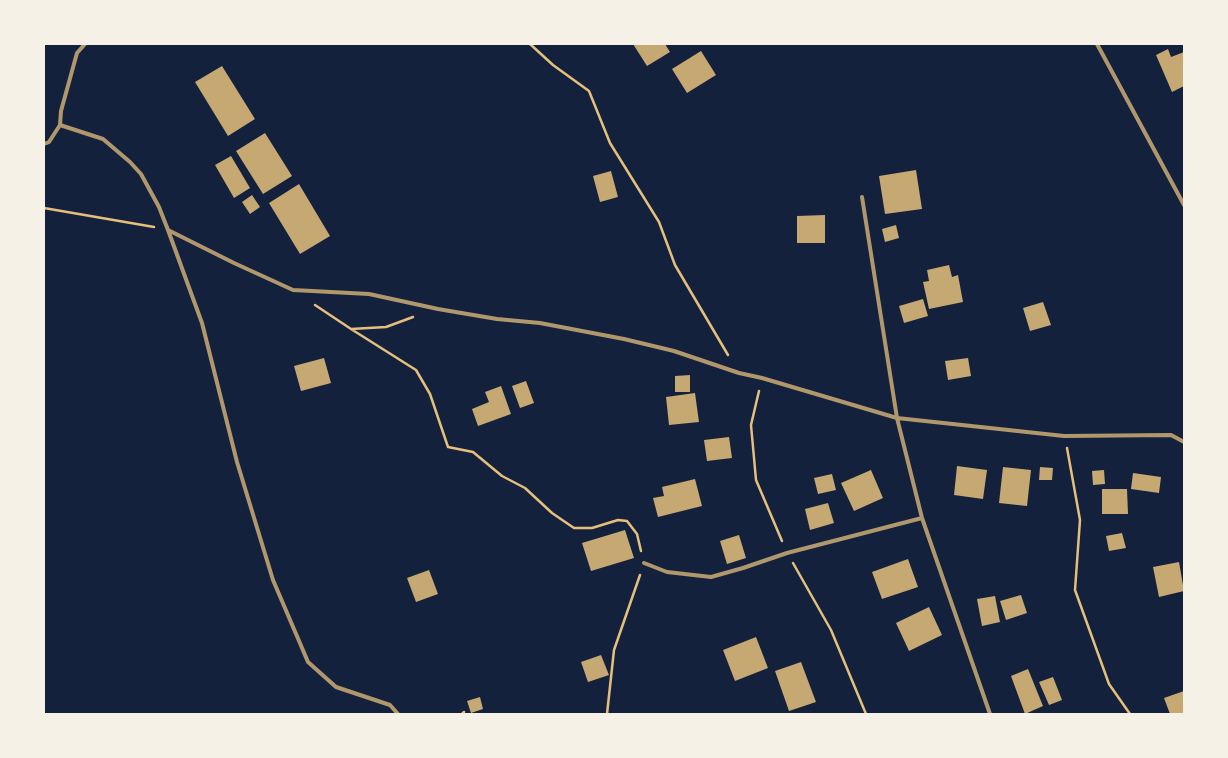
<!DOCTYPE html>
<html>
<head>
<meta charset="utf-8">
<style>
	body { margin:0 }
	#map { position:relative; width:1228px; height:758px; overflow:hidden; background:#14213d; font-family:Cabin,sans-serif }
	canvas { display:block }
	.frame { position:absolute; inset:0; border:45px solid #f6f1e7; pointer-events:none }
</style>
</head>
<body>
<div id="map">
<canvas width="1228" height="758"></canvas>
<div class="frame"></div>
</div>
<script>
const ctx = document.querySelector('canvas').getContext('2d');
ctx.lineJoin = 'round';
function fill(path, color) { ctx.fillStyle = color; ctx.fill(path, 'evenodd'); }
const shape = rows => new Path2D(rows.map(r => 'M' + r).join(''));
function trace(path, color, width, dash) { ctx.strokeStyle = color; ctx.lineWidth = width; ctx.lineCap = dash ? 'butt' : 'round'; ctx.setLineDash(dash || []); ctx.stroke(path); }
const building = shape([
	[633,44,665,44,670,52,647,66],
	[1168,49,1171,57,1184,52,1184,86,1172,92,1156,55],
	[701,51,716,75,687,93,672,69],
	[222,66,255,119,228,136,195,82],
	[265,133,292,176,263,194,236,151],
	[231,156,250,188,234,198,215,165],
	[916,170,922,209,885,214,879,176],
	[611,171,618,197,600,202,593,176],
	[299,184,330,236,300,254,269,203],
	[252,195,260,207,250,214,242,202],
	[825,215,825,243,797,243,797,216],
	[896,225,899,238,885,242,882,229],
	[949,265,952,277,958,275,963,302,929,309,923,282,929,281,927,270],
	[923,299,928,316,904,323,899,306],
	[1043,302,1051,325,1030,331,1023,308],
	[324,358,331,383,301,391,294,366],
	[968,358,971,376,948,380,945,361],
	[690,375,690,392,675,392,675,376],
	[526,381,534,403,520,408,512,386],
	[501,386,511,414,478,426,472,409,489,402,485,392],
	[695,393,699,422,669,425,666,397],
	[729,437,732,458,707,461,704,440],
	[957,466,987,470,983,499,954,495],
	[1003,467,1031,470,1027,506,999,503],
	[1040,467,1053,468,1052,480,1039,480],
	[871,470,883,498,854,511,841,483],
	[1104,470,1105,484,1093,485,1092,471],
	[1133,473,1161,477,1159,493,1131,489],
	[832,474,836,490,818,494,814,478],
	[695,479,702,506,658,517,653,498,664,496,662,487],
	[1102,489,1127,489,1128,514,1102,514],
	[828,503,834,523,810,530,805,509],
	[625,530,634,558,591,571,582,543],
	[1122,533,1126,548,1109,551,1106,536],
	[739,535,746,558,727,564,720,541],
	[908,559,918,587,882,599,872,572],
	[1179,562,1184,591,1159,597,1153,567],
	[429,570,438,594,416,602,407,578],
	[1021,595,1027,613,1006,620,1000,601],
	[995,596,1000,622,982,626,977,599],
	[929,607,942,635,909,651,896,623],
	[756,637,768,668,735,681,723,650],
	[601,655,609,675,588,682,581,662],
	[801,662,816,702,789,711,775,671],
	[1028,669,1043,706,1025,714,1011,676],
	[1053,677,1062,700,1049,705,1039,682],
	[1184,691,1184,714,1170,714,1164,698],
	[480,697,483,709,471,713,467,701]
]);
const path = shape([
	[530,44,553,65,589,91,610,143,659,222,675,265,728,355],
	[44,208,154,227],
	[315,305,351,329,386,327,413,317],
	[351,329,416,370,430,394,448,447,473,452,502,476,525,488,552,513,574,528,592,528,618,520,627,521,637,534,641,551],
	[759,391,751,425,756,480,782,541],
	[1067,448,1080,520,1075,590,1109,684,1130,714],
	[793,563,831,630,866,714],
	[462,714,464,712],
	[607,714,614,650,640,575]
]);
const minor = shape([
	[1097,44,1184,205],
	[60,125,103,139,130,162,141,174,159,207,168,230,202,323,237,462,273,580,308,662,336,687,390,705,398,714],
	[44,144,49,142,60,125,61,111,77,53,85,44],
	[862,197,897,418,922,518,990,714],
	[168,230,234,263,293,290,369,294,438,309,497,319,540,323,624,339,674,351,739,373,762,378,897,418,1064,436,1171,435,1184,442],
	[644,563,667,572,711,577,743,568,787,553,922,518]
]);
fill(building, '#c6a872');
trace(path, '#e5c07b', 2.5);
trace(minor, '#b1986c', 4);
</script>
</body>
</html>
